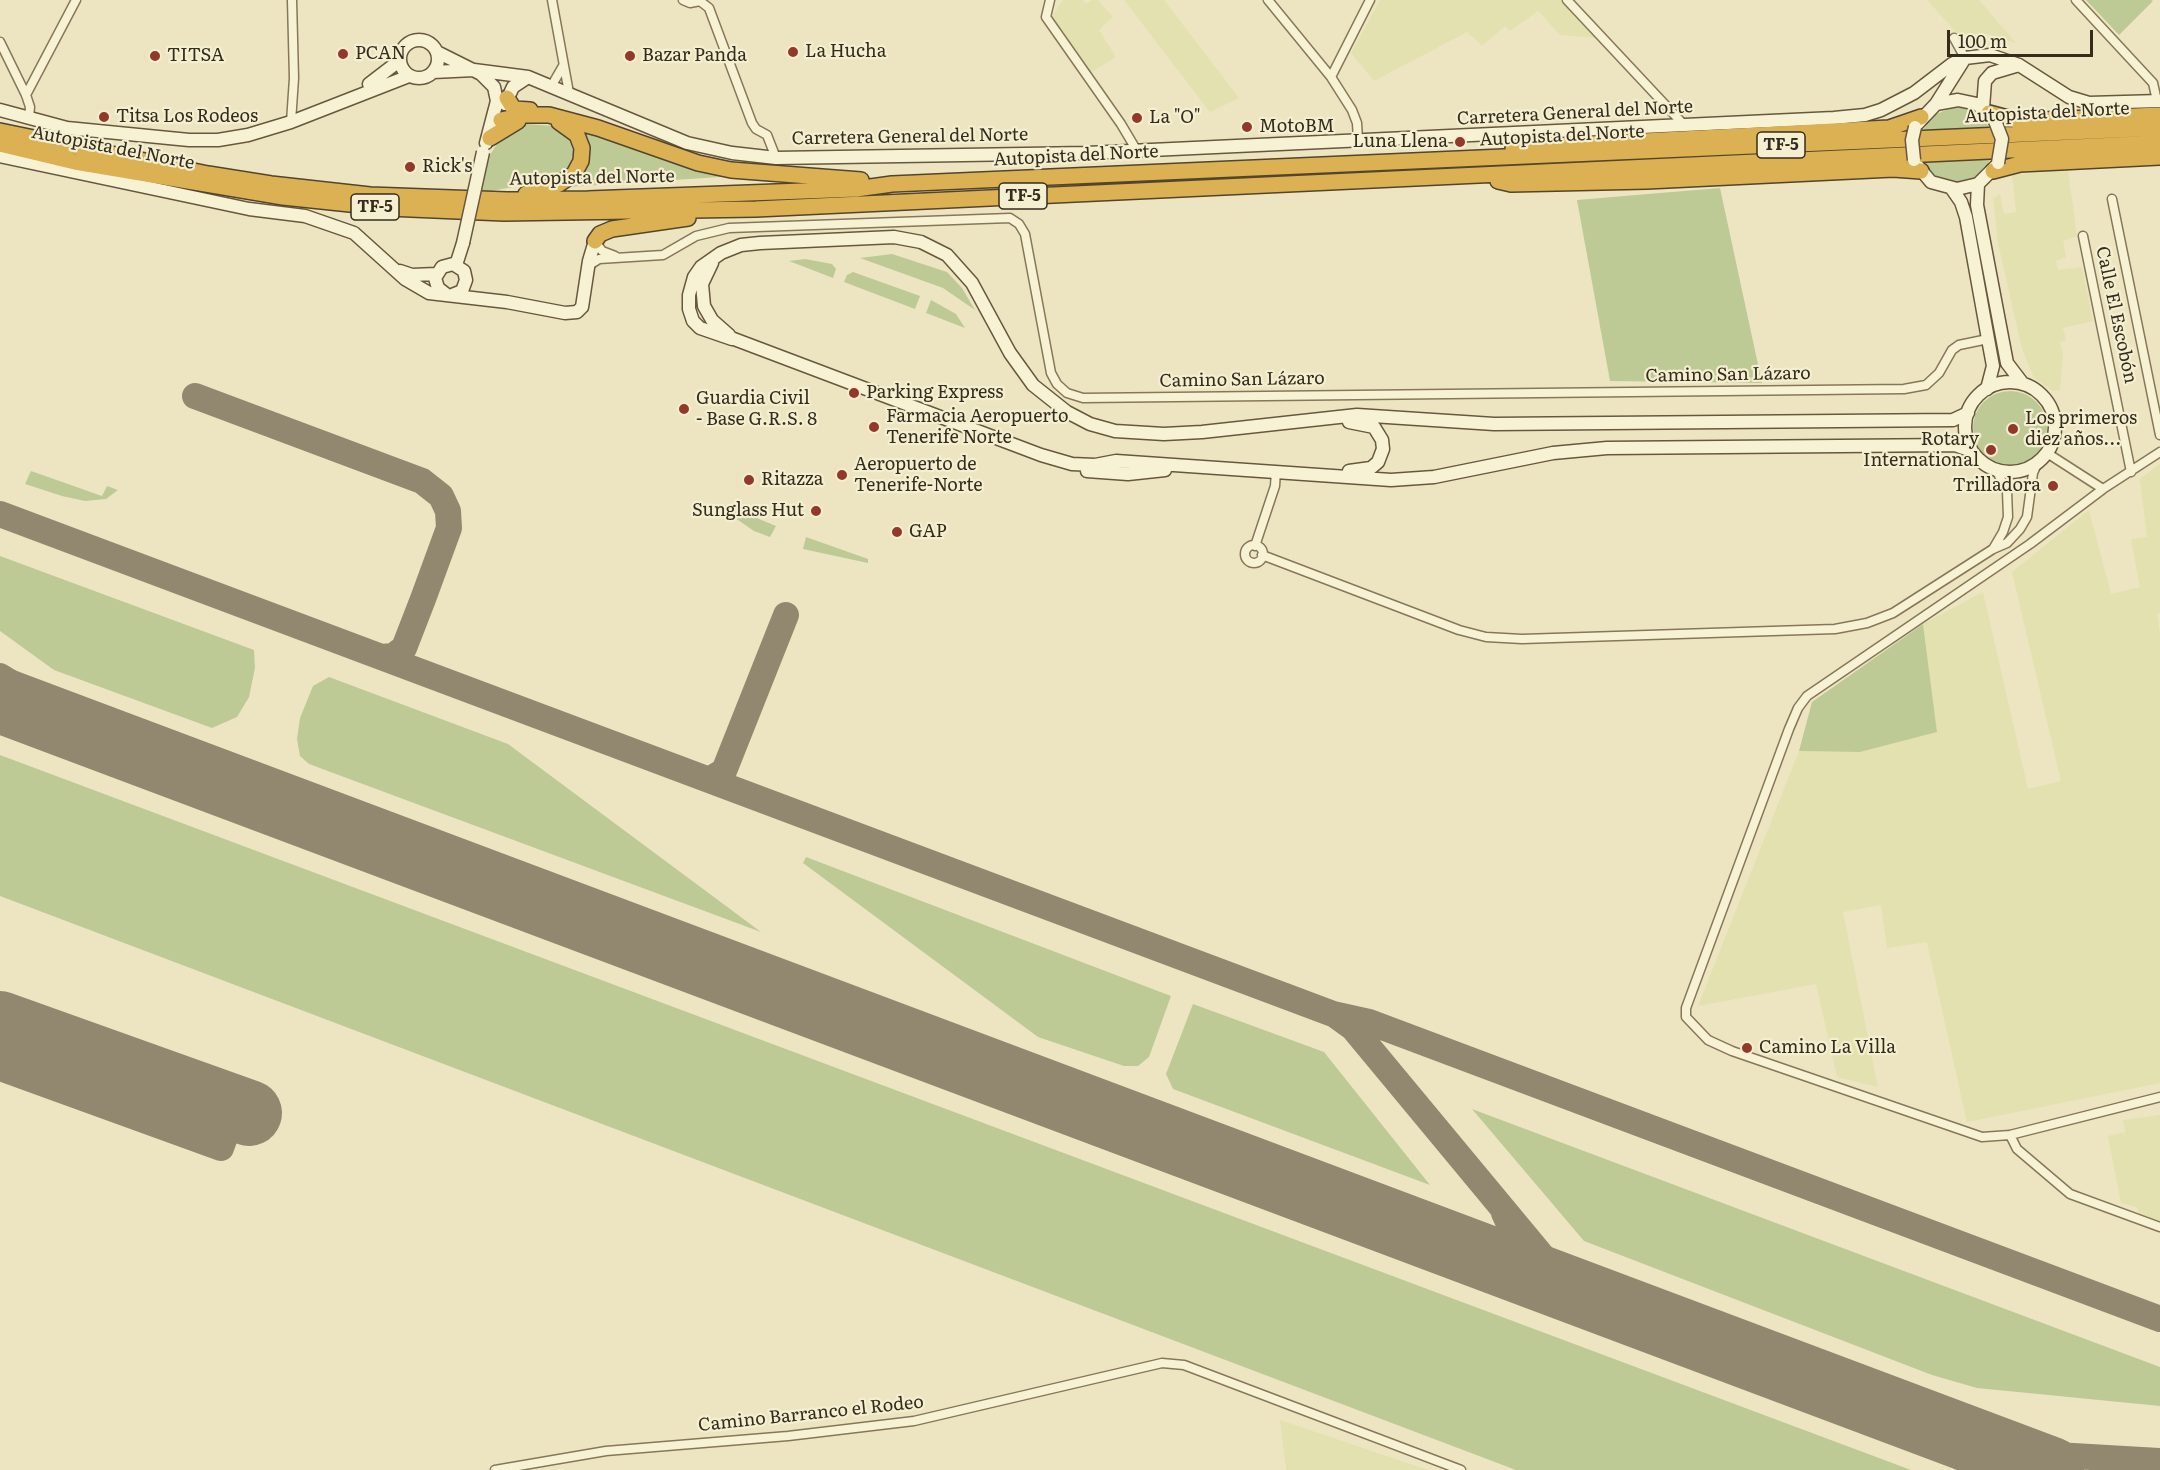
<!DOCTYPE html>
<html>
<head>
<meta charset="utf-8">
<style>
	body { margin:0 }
	#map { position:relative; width:2160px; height:1470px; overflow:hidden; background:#ede5c1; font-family:Literata,serif }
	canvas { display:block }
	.scale { position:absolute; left:1947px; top:30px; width:146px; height:27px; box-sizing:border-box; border:3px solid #362c1d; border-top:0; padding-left:8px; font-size:18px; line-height:21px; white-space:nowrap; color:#362c1d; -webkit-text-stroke:4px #f4efd1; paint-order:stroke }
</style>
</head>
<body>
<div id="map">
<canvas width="2160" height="1470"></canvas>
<div class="scale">100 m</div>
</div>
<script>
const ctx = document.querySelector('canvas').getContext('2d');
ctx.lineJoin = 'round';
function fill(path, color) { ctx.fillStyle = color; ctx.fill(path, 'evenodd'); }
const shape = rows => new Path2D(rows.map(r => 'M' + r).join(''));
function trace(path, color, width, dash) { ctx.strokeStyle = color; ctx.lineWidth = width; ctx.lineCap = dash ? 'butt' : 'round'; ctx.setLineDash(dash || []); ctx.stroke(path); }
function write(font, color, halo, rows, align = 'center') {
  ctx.font = font + ' Literata,serif'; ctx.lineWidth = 4.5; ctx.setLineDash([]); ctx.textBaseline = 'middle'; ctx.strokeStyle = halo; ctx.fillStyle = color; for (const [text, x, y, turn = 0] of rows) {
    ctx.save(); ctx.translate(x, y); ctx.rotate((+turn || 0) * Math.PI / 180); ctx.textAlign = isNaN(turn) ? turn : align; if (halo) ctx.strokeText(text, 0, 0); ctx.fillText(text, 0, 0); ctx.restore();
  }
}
const farmland = shape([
	[1063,0,1083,0,1086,4,1092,0,1098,0,1113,17,1099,30,1116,57,1090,73,1051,18],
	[1124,0,1164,0,1239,98,1210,112],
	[1380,0,1562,0,1597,38,1560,35,1538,11,1510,31,1505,26,1482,46,1467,32,1374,81,1351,53],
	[1927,0,1979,0,2016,43,1987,34,1958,34],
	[2068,170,2077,236,2063,241,2066,257,2056,261,2058,270,2082,267,2093,321,2063,328,2066,340,2060,342,2063,356,2060,390,2053,391,2034,378,2022,349,1998,243,1993,199,2000,194,2004,214,2016,212,2012,175],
	[2160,464,2160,613,2157,614,2160,633,2160,1083,1967,1122,1927,942,1887,948,1881,905,1843,912,1878,1087,1837,1077,1816,984,1698,1006,1799,751,1860,752,1937,732,1923,624,1983,592,2028,789,2061,781,2012,572,2089,510,2111,594,2140,587,2131,539,2147,537,2140,479],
	[2160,1115,2160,1222,2140,1216,2137,1207,2121,1203,2108,1136,2125,1132,2123,1120],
	[1280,1420,1428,1470,1286,1470]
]);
const green = shape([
	[2086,0,2151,0,2153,1,2119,35],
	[1953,107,1962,107,1979,114,1990,128,1922,132,1932,116],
	[527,124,556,126,568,137,574,153,569,166,551,180,480,193,488,158,499,141,511,129],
	[578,128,735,176,567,187,583,173,587,159],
	[1992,158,1976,177,1958,182,1936,176,1923,161],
	[1720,188,1762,383,1610,381,1577,200],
	[892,254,947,272,962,288,975,310,943,288,860,258],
	[805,259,832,264,836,269,833,278,789,261],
	[853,272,920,296,915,309,844,282,847,275],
	[931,300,956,314,965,328,926,313],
	'1973 428a37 37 0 1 1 74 0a37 37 0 1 1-74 0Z',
	[31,471,102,496,107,486,118,490,106,499,85,501,62,496,25,484],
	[725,505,776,526,770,537,754,531,725,511],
	[806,537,868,559,868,563,803,549],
	[0,556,254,650,255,668,249,697,237,717,212,728,54,670,0,631],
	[1923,624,1937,732,1860,752,1799,751,1812,702],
	[329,677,508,744,761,932,309,764,300,756,297,739,300,718,313,686],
	[0,755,1911,1470,1516,1470,0,896],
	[806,857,1171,996,1149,1057,1138,1066,1124,1066,1038,1037,803,863],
	[1193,1004,1324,1052,1430,1185,1173,1089,1166,1074],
	[1472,1109,2160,1367,2160,1406,1977,1388,1932,1375,1584,1241]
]);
const taxiway = shape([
	[195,396,422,481,441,496,448,511,449,528,423,599,404,648,393,656,381,657],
	[0,514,1333,1014,1369,1022,2160,1319],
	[0,676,97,736],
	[709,780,724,771,786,615],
	[1335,1015,1353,1028,1548,1263,1596,1297,1626,1311],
	[0,1041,240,1127],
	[0,1068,221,1148,230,1123],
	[1472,1253,1485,1255,1495,1253,1502,1248,1508,1241,1510,1226,1504,1213],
	[2004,1452,2160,1461]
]);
const runway = shape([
	[0,700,2051,1470],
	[0,1024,249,1113]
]);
const minor = shape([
	[552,0,569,93],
	[683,0,690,3,700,1,709,8,752,123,756,129,767,135,776,158],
	[1050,0,1046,17,1121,124,1137,151],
	[1268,0,1331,77],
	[1567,0,1685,126],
	[2076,0,2153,83,2157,101],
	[1954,38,1965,58],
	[0,42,26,95,30,107,29,118],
	[552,85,563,66],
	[26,95,76,0],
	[291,122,294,78,292,0],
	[1358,140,1357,123,1352,110,1331,77,1370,0],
	[2112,199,2160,435],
	[2083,236,2131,472],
	[595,241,602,251,615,256],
	[588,266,599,259,663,255,696,236,729,228,1010,218,1019,224,1025,234,1051,373,1057,384,1067,393,1083,398,1904,389,1926,385,1939,373,1952,350,1959,345,1988,339],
	[2160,452,2103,489,2030,544,1807,696,1798,708,1789,729,1686,1008,1686,1017,1708,1040,1732,1051,1982,1137,2010,1135,2160,1097],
	[2047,453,2103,489],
	'1245 554a9 9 0 1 1 18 0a9 9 0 1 1-18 0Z',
	[1255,546,1275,486,1276,471],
	[1993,549,2003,532,2008,517,2007,491,1996,470],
	[1262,555,1459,630,1486,637,1522,639,1835,629,1867,623,1893,613,1993,549,2007,543,2020,529,2027,517,2033,473,2037,464],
	[2010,1135,2017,1149,2070,1194,2160,1227],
	[495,1470,606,1451,788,1436,914,1421,1162,1363,1184,1365,1461,1470]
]);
const secondary = shape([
	'400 59a19 19 0 1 1 38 0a19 19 0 1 1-38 0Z',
	[437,52,481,74,494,87,497,101,486,143],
	[433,72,474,70,528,77,687,143,732,153,776,158,1087,153,1834,118,1865,115,1881,110,1914,93,1952,64,1965,58,1990,55,2019,65,2069,97,2089,103,2160,101],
	[369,84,399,61],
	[505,104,513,87,528,77],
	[1936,104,1965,58],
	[1983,108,1985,81,1992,73,2019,65],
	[0,110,67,128,189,140,218,140,248,135,291,122,409,76],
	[1917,124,1936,104,1958,100,1977,104,1995,120],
	[0,156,249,209,305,216,354,233,405,279,429,293,507,302,565,313,577,312,582,307,589,261,595,241],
	[1916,164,1931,182,1957,189,1978,184,1997,165],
	[1978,184,1977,205,2007,363,2023,384],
	[1952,189,1961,202,1966,217,1988,339,1993,366,1987,389],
	[712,263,702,284,704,306,712,320,729,335],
	[456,265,463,243],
	[400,271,412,275,436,274],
	[447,295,438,288,435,278,442,267,453,264,464,271,466,280,462,291,452,295],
	[726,336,1041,455,1072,464,1095,465,1116,461,1391,480,1434,477,1553,453,1607,448,1955,445,1972,451],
	[732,339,700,328,693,321,689,309,689,295,694,277,701,267,721,253,741,245,760,243,894,237,921,242,947,255,972,283,1010,353,1033,385,1067,412,1090,424,1115,431,1164,434,1202,432,1357,415,1494,424,1953,420,1968,413],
	'1965 427a45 45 0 1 1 90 0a45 45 0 1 1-90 0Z',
	[1087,471,1128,474,1165,470],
	[1349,471,1371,468,1378,462,1383,449,1382,440,1374,427,1349,422]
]);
const motorway = shape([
	[507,98,514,109,530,110],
	[1989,113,2019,121,2160,115],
	[501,120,524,115,549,115,598,128,698,163,731,170,861,180],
	[0,131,208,174,271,184,370,195,507,200,588,199,856,189,892,184,2160,128],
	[490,138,518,121],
	[0,144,75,162,283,197,388,208,504,213,756,209,2160,143],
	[1513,148,1889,128,1921,117],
	[1993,171,2020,164,2160,157],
	[1498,181,1511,184,1647,181,1893,169,1921,171],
	[526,194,559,184,574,174,581,161,582,148,577,135,559,122],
	[595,241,600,234,612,229,688,218]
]);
const secondaryBridge = shape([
	[1995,121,2002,139,1998,163],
	[1914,160,1912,140,1915,127],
	[463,243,483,152]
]);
const markers = [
	[793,52,6,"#93382b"],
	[343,54,6,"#93382b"],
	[155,56,6,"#93382b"],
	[630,56,6,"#93382b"],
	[104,117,6,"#93382b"],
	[1137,118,6,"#93382b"],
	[1247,127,6,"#93382b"],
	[1460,142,6,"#93382b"],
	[410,167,6,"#93382b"],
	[854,393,6,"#93382b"],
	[684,409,6,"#93382b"],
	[874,427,6,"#93382b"],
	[2013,429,6,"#93382b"],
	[1991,450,6,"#93382b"],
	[842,475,6,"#93382b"],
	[749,480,6,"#93382b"],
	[2053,486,6,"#93382b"],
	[816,511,6,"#93382b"],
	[897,532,6,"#93382b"],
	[1747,1048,6,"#93382b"]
];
const shields = [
	[1781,145,48],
	[1023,196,48],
	[375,207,48]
];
const shieldNames = [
	["TF-5",1781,145],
	["TF-5",1023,196],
	["TF-5",375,207]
];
const poiNames = [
	["La Hucha",805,52],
	["PCAN",355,54],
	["TITSA",167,56],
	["Bazar Panda",642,56],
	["Titsa Los Rodeos",116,117],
	["La \"O\"",1149,118],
	["MotoBM",1259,127],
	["Luna Llena",1448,142,"right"],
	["Rick's",422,167],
	["Parking Express",866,393],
	["Guardia Civil",696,399],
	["- Base G.R.S. 8",696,420],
	["Farmacia Aeropuerto",886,417],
	["Tenerife Norte",886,438],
	["Los primeros",2025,419],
	["diez años...",2025,440],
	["Rotary",1979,440,"right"],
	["International",1979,461,"right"],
	["Aeropuerto de",854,465],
	["Tenerife-Norte",854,486],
	["Ritazza",761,480],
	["Trilladora",2041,486,"right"],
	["Sunglass Hut",804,511,"right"],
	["GAP",909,532],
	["Camino La Villa",1759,1048]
];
const streetNames = [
	["Carretera General del Norte",1575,113,-3],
	["Autopista del Norte",2047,113,-3],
	["Autopista del Norte",1562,136,-3],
	["Carretera General del Norte",910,137,-1],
	["Autopista del Norte",113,148,11],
	["Autopista del Norte",1076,156,-3],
	["Autopista del Norte",592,178,-1],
	["Calle El Escobón",2116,315,78],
	["Camino San Lázaro",1728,375,-1],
	["Camino San Lázaro",1242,380,-1],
	["Camino Barranco el Rodeo",811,1414,-6]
];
fill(farmland, '#e2e1af');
fill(green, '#bdca96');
trace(taxiway, '#92886f', 26);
trace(runway, '#92886f', 66);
trace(minor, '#867759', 11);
trace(secondary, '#67583d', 15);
trace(motorway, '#53442e', 18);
trace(minor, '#f8f2d4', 8);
trace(secondary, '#f8f2d4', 12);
trace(motorway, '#dbb153', 15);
trace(secondaryBridge, '#67583d', 15, []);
trace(secondaryBridge, '#f8f2d4', 12);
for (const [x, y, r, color] of markers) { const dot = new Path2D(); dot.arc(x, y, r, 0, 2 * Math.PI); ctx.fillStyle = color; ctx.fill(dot); trace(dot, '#f4efd1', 2); }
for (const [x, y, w] of shields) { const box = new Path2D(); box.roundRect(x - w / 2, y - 13, w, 26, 4.5); ctx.fillStyle = '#f4efd1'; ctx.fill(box); trace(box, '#362c1d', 1.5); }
write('bold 16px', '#362c1d', null, shieldNames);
write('18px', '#362c1d', '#f4efd1', poiNames, 'left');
write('18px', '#362c1d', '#f4efd1', streetNames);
</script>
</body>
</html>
